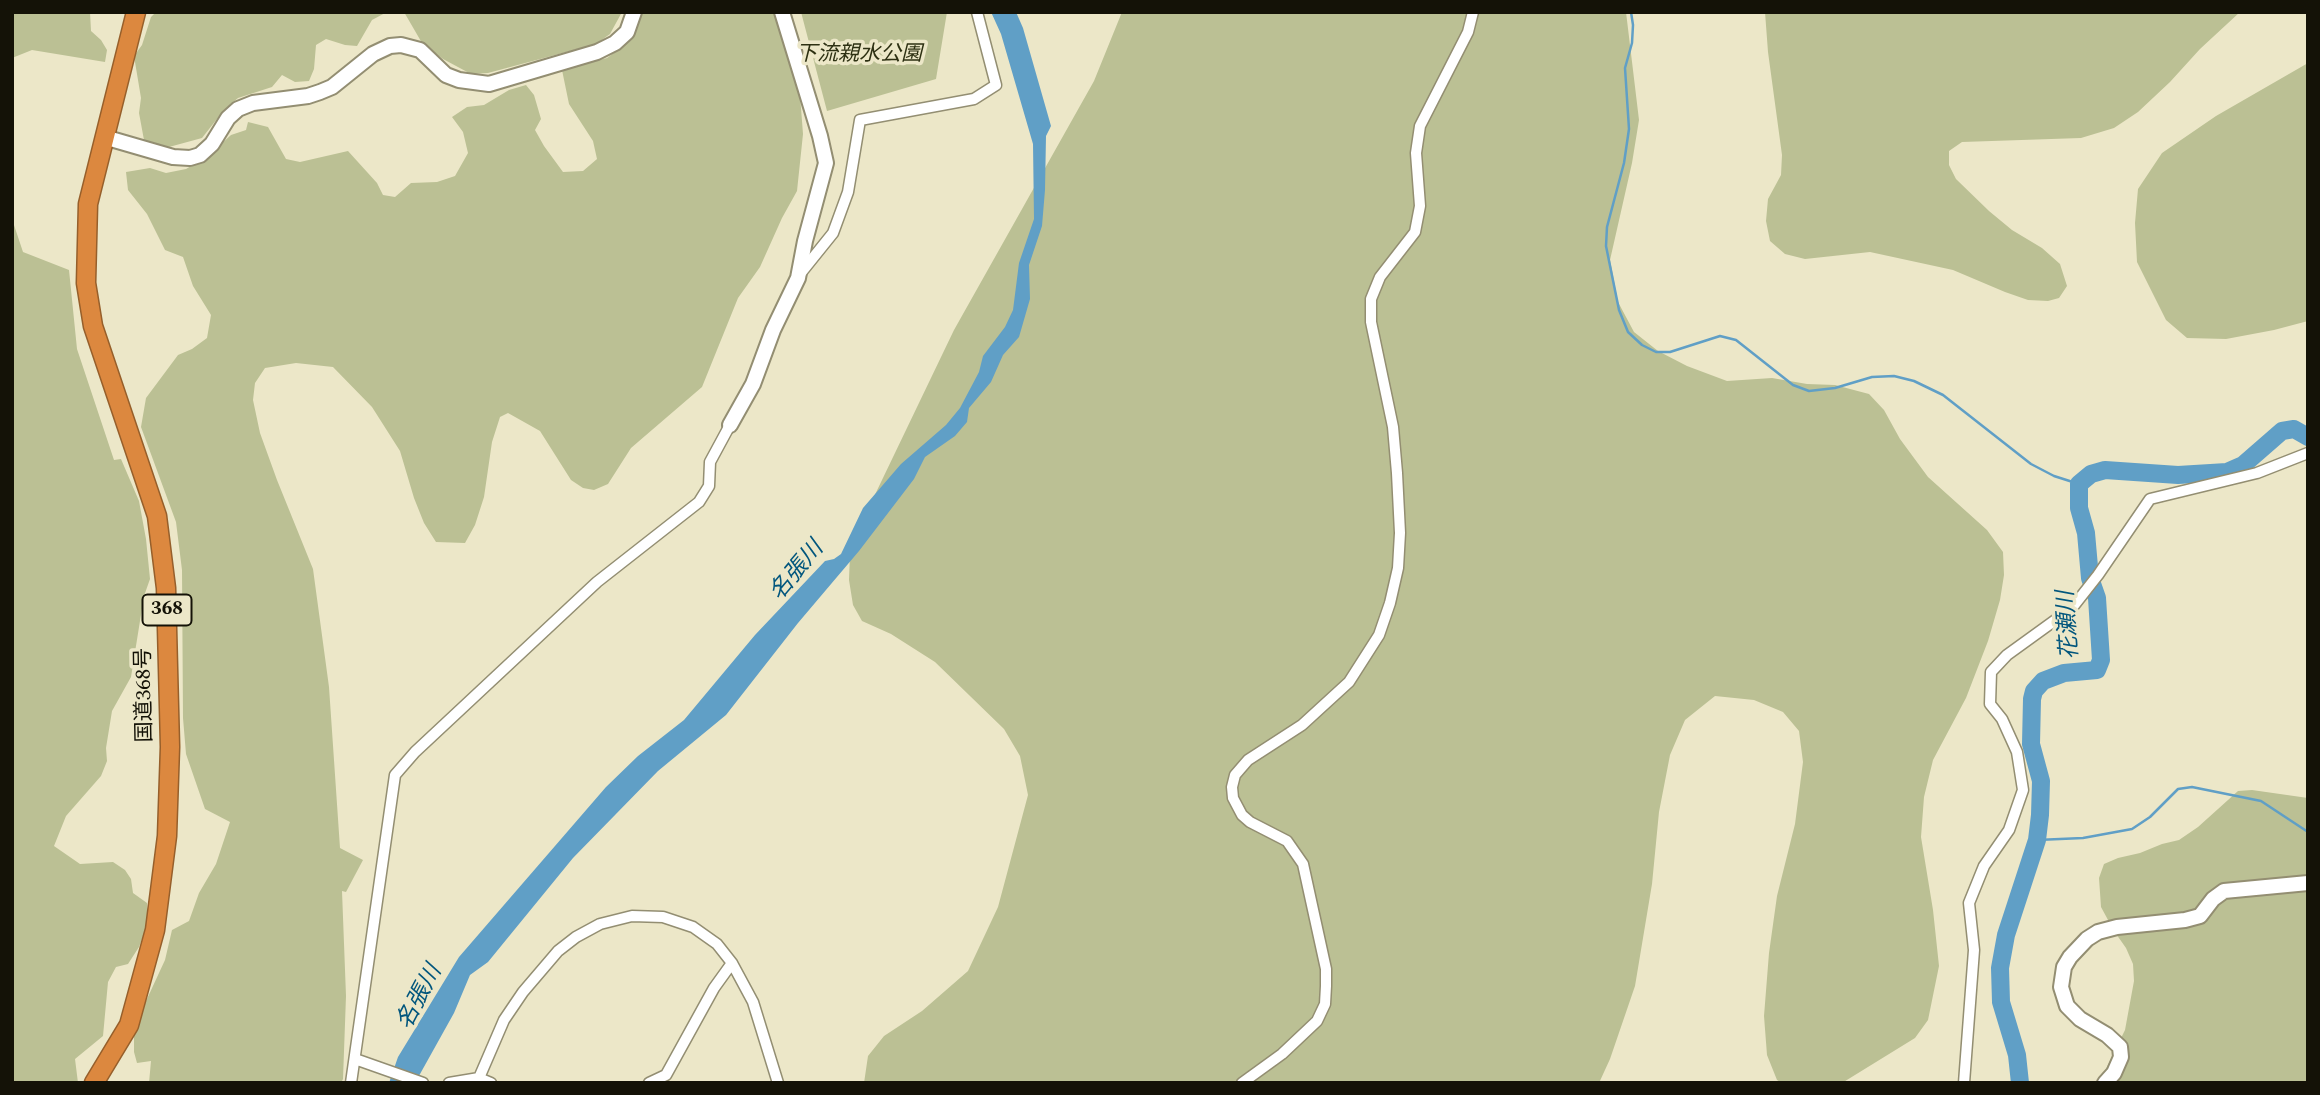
<!DOCTYPE html>
<html>
<head>
<meta charset="utf-8">
<style>
	body { margin:0 }
	#map { position:relative; width:2320px; height:1095px; overflow:hidden; background:#ece7c8; font-family:Spectral,serif }
	canvas { display:block }
	.frame { position:absolute; inset:0; border:14px solid #141207; pointer-events:none }
</style>
</head>
<body>
<div id="map">
<canvas width="2320" height="1095"></canvas>
<div class="frame"></div>
</div>
<script>
const ctx = document.querySelector('canvas').getContext('2d');
ctx.lineJoin = 'round';
function fill(path, color) { ctx.fillStyle = color; ctx.fill(path, 'evenodd'); }
const shape = rows => new Path2D(rows.map(r => 'M' + r).join(''));
function trace(path, color, width, dash) { ctx.strokeStyle = color; ctx.lineWidth = width; ctx.lineCap = dash ? 'butt' : 'round'; ctx.setLineDash(dash || []); ctx.stroke(path); }
function write(font, color, halo, rows, align = 'center') {
  ctx.font = font + ' Spectral,"Noto Sans JP",serif'; ctx.lineWidth = 7; ctx.setLineDash([]); ctx.textBaseline = 'middle'; ctx.strokeStyle = halo; ctx.fillStyle = color; for (const [text, x, y, turn = 0] of rows) {
    ctx.save(); ctx.translate(x, y); ctx.rotate((+turn || 0) * Math.PI / 180); ctx.textAlign = isNaN(turn) ? turn : align; if (halo) ctx.strokeText(text, 0, 0); ctx.fillText(text, 0, 0); ctx.restore();
  }
}
const green = shape([
	[12,12,90,12,91,31,101,40,107,50,105,62,32,50,12,58],
	[156,12,387,12,372,20,357,46,345,45,326,39,316,45,314,69,309,81,295,82,282,75,272,87,238,98,224,110,202,138,169,147,144,140,139,113,141,98,134,56,142,45,151,17],
	[404,12,622,12,610,34,596,44,488,73,471,74,443,59,422,43],
	[640,12,775,12,792,56,800,95,803,134,797,191,782,218,760,267,738,298,702,387,631,448,608,484,594,490,583,488,571,480,540,431,508,413,500,417,492,442,484,497,475,525,465,543,436,542,424,523,414,498,400,451,372,407,333,367,296,363,265,368,255,383,253,400,260,433,277,480,313,569,329,687,340,848,363,860,346,892,342,891,346,996,343,1079,341,1083,149,1083,151,1061,137,1063,134,1052,134,1027,165,960,172,930,189,921,199,893,216,864,230,822,205,809,186,754,183,718,182,570,176,522,141,427,146,398,178,355,192,349,207,338,211,315,193,286,183,257,165,250,147,214,128,190,126,172,150,168,166,173,186,169,208,156,231,135,246,130,248,122,268,127,286,159,300,162,348,151,377,183,383,195,395,197,411,183,437,182,455,176,468,153,463,132,452,117,467,107,484,105,509,90,526,85,534,95,541,119,535,130,544,146,563,172,583,171,597,159,593,141,569,104,562,70,607,58,629,42,639,23],
	[801,12,947,12,936,79,827,111],
	[1122,12,1626,12,1639,120,1632,163,1610,260,1618,302,1634,332,1658,351,1687,366,1727,381,1772,378,1807,384,1835,385,1869,394,1884,410,1900,439,1928,477,1987,530,2003,552,2004,575,2000,600,1988,641,1966,698,1933,760,1924,797,1921,837,1933,910,1939,966,1928,1020,1915,1038,1842,1083,1782,1083,1777,1080,1767,1055,1764,1016,1769,953,1777,896,1795,824,1803,762,1799,731,1783,712,1754,700,1715,696,1685,720,1670,755,1659,812,1652,884,1635,986,1610,1059,1599,1083,864,1083,868,1056,884,1036,922,1011,968,971,998,907,1028,795,1020,756,1004,729,935,662,891,634,862,621,853,605,849,580,850,554,870,505,954,330,1094,81],
	[1765,12,2240,12,2200,49,2170,82,2138,112,2114,128,2081,138,1962,142,1949,151,1949,165,1956,179,1989,211,2012,230,2042,248,2060,264,2067,286,2059,298,2048,301,2028,300,2005,292,1953,270,1870,252,1805,259,1785,254,1770,241,1766,221,1768,199,1781,175,1782,155,1768,52],
	[2308,63,2308,321,2274,330,2226,339,2187,338,2166,320,2137,262,2135,223,2138,189,2162,153,2216,116],
	[12,219,23,252,69,270,77,349,114,460,121,459,139,501,146,539,150,579,144,596,131,677,112,711,106,748,107,761,101,776,66,816,54,846,80,864,113,862,125,870,131,879,133,893,147,903,148,923,139,947,128,964,116,967,108,982,103,1036,75,1059,78,1083,12,1083],
	[2252,790,2308,798,2308,1083,2099,1083,2125,1030,2134,981,2133,964,2126,948,2114,931,2101,907,2099,878,2104,864,2118,858,2140,853,2162,844,2179,840,2198,827,2238,791]
]);
const water = shape([
	[991,12,1016,12,1023,28,1051,126,1046,136,1045,190,1042,226,1029,265,1030,299,1019,337,1003,355,991,382,969,408,967,422,955,436,925,457,914,479,859,551,798,623,726,715,658,771,573,858,488,962,470,975,454,1013,415,1083,389,1083,398,1057,459,957,606,787,638,756,684,720,755,635,825,561,834,559,841,554,863,508,901,464,946,425,960,408,979,372,983,356,1005,327,1013,310,1019,263,1034,219,1033,144,1001,34]
]);
const stream = shape([
	[1631,12,1633,25,1632,43,1625,68,1629,129,1624,163,1607,227,1606,246,1619,310,1628,332,1642,345,1656,352,1670,352,1720,336,1736,340,1793,385,1809,391,1835,388,1872,377,1894,376,1914,381,1943,395,2031,464,2054,476,2079,484],
	[2037,840,2083,838,2132,829,2150,817,2178,789,2192,787,2261,801,2308,832]
]);
const river = shape([
	[2020,1083,2017,1055,2001,1002,2000,968,2006,935,2037,840,2040,815,2041,781,2031,744,2032,699,2034,691,2043,681,2064,673,2097,670,2101,660,2097,598,2090,578,2086,533,2079,508,2079,484,2091,474,2105,470,2178,475,2227,472,2243,465,2282,431,2294,429,2308,437]
]);
const street = shape([
	[800,274,833,233,848,192,860,120,974,99,996,85,977,12],
	[355,1059,423,1083],
	[479,1078,504,1020,523,992,558,951,576,937,600,924,632,916,663,917,693,927,717,944,732,963,753,1002,778,1083],
	[351,1083,395,775,415,752,597,582,699,502,709,486,710,462,730,425],
	[449,1083,479,1078,491,1083],
	[649,1083,666,1075,714,988,732,963],
	[1242,1083,1282,1054,1317,1021,1325,1004,1326,986,1326,969,1303,864,1287,841,1250,822,1242,815,1233,798,1232,787,1235,775,1248,760,1302,725,1349,682,1379,635,1390,603,1398,568,1400,533,1397,473,1393,427,1371,322,1371,299,1380,277,1415,232,1420,206,1416,153,1420,126,1468,32,1473,12],
	[1964,1083,1974,950,1969,903,1984,866,2009,830,2023,790,2017,752,2002,719,1990,704,1991,672,2007,655,2072,608,2098,575,2150,499,2257,473,2308,453]
]);
const secondary = shape([
	[104,137,173,157,190,158,200,155,212,144,228,118,238,109,253,103,308,96,320,92,332,87,373,54,390,46,401,45,420,50,446,75,459,80,489,84,597,52,615,43,627,32,634,12],
	[730,425,753,384,773,330,798,278,805,241,826,163,820,136,782,12],
	[2105,1083,2114,1073,2121,1057,2120,1047,2107,1035,2080,1019,2067,1006,2061,987,2064,967,2070,957,2087,939,2098,932,2117,927,2185,920,2200,916,2213,899,2224,891,2308,883]
]);
const highway = shape([
	[94,1083,129,1025,155,930,167,836,170,747,166,588,157,516,93,326,86,283,88,204,136,12]
]);
const shields = [
	[167,610,49]
];
const shieldNames = [
	["368",167,610]
];
const parkNames = [
	["下流親水公園",859,56]
];
const streetNames = [
	["国道368号",146,695,-91]
];
const waterNames = [
	["名張川",798,572,-50],
	["花瀬川",2070,625,-94],
	["名張川",421,998,-62]
];
fill(green, '#bbc094');
fill(water, '#609fc6');
trace(stream, '#609fc6', 2.5);
trace(river, '#609fc6', 18);
trace(street, '#938e72', 13);
trace(secondary, '#938e72', 18);
trace(highway, '#965f2b', 21);
trace(street, '#fff', 10);
trace(secondary, '#fff', 14);
trace(highway, '#dc883f', 18);
for (const [x, y, w] of shields) { const box = new Path2D(); box.roundRect(x - w / 2, y - 15.5, w, 31, 5); ctx.fillStyle = '#ece7c8'; ctx.fill(box); trace(box, '#141207', 2); }
write('bold 19px', '#141207', null, shieldNames);
write('italic 21px', '#2d3012', '#ece7c8', parkNames);
write('21px', '#141207', '#ece7c8', streetNames);
write('italic 23px', '#02567d', '#ece7c8', waterNames);
</script>
</body>
</html>
